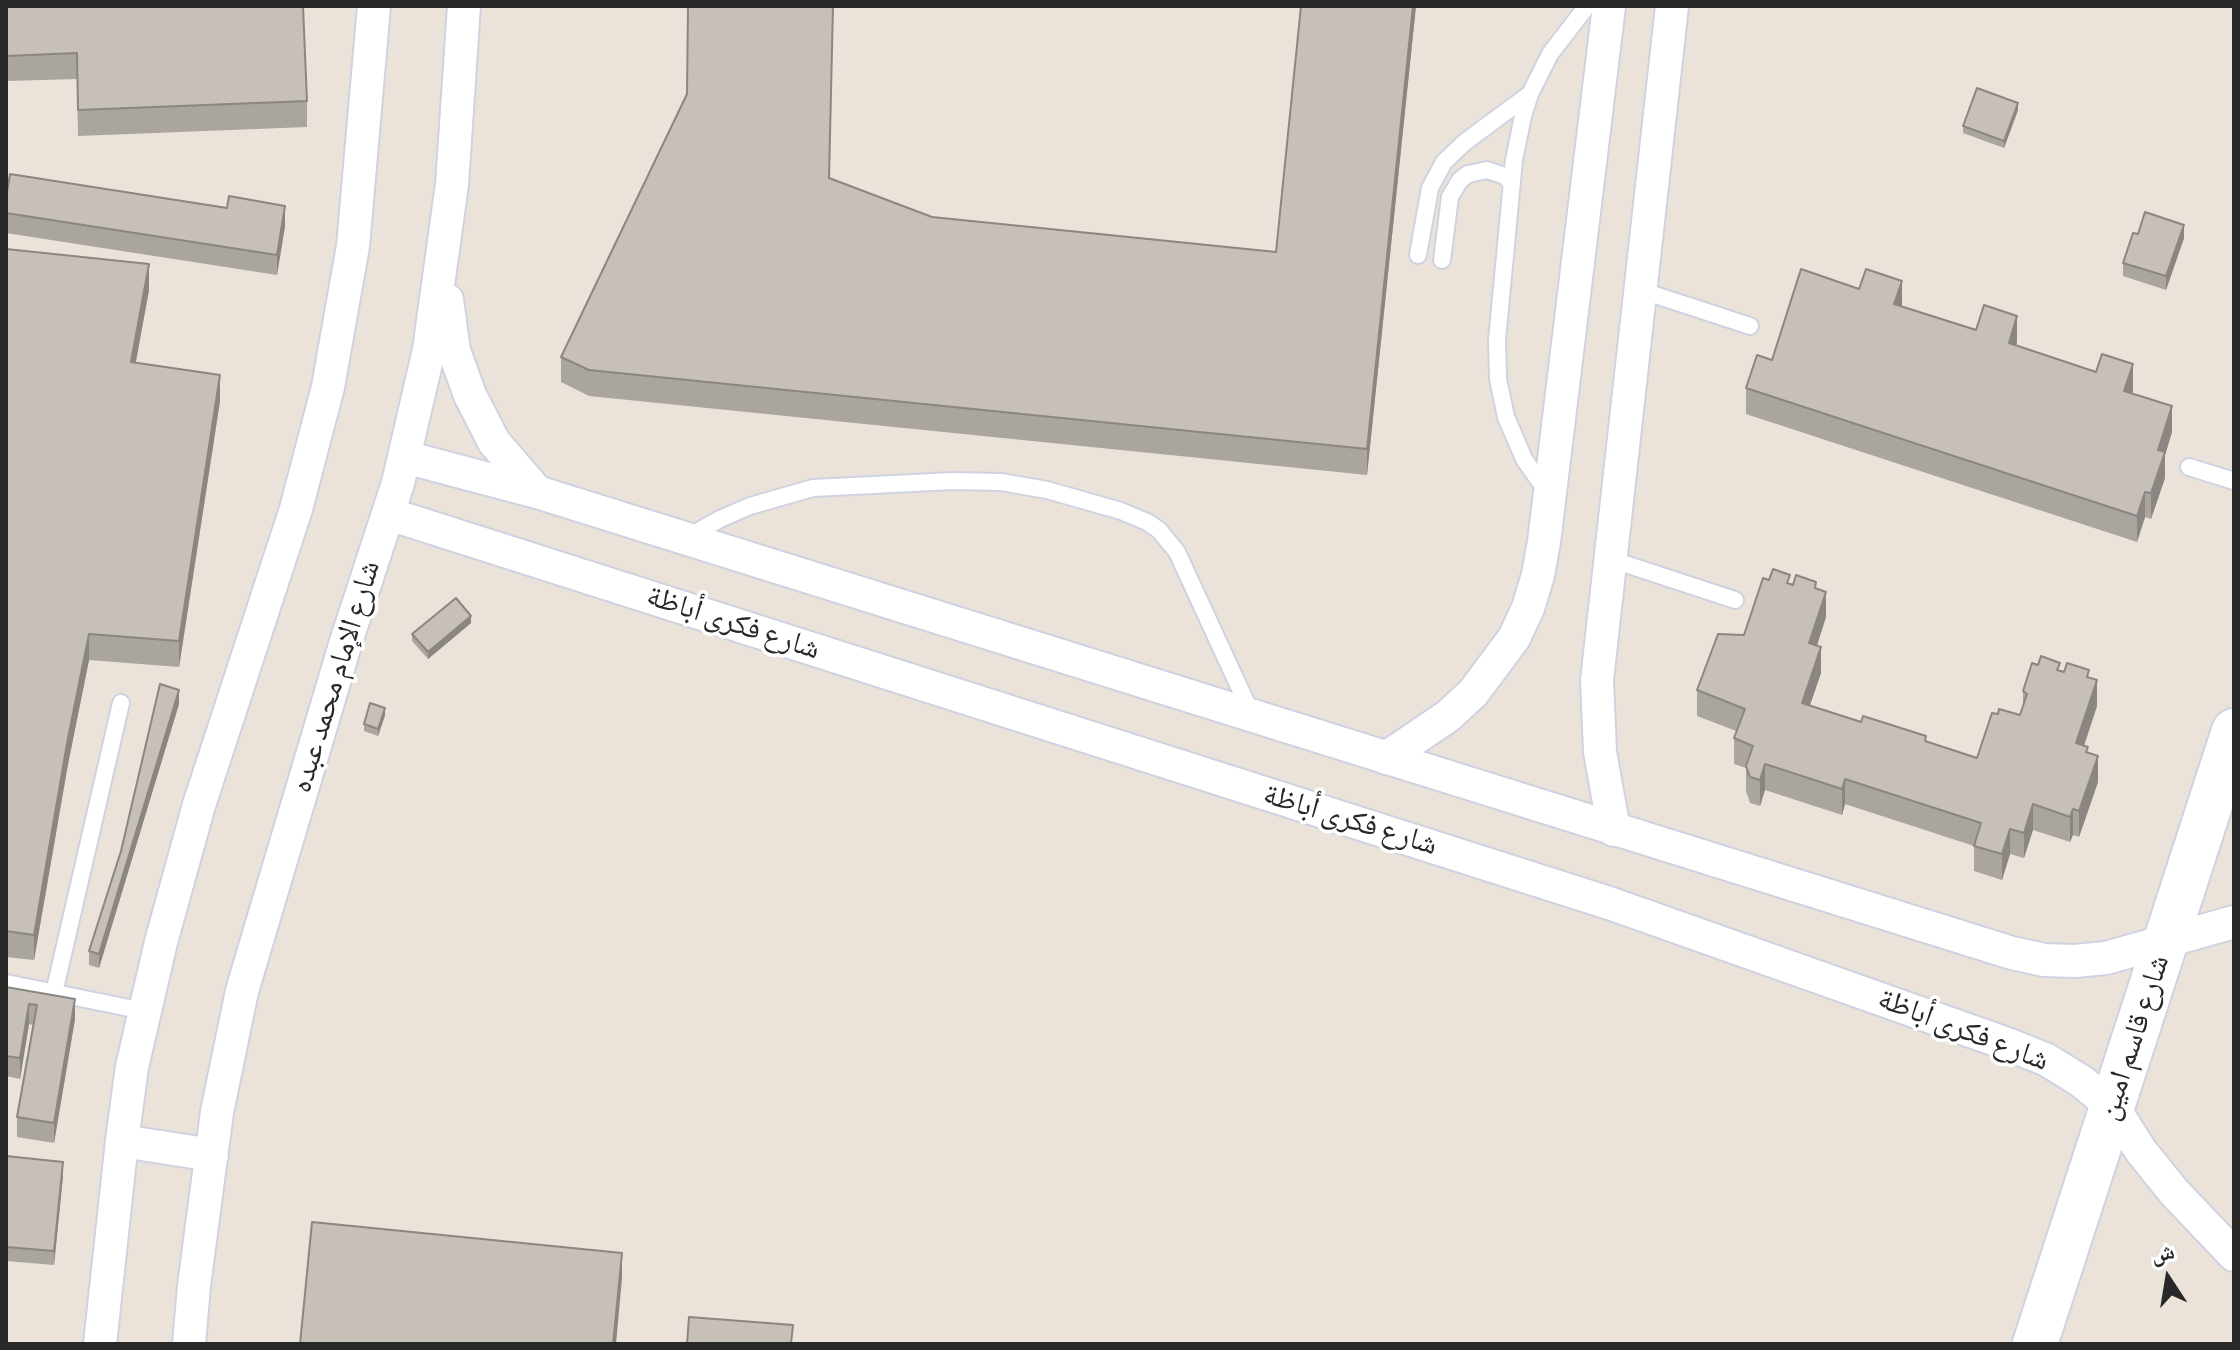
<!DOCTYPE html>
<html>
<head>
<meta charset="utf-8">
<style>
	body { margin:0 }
	#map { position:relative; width:2240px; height:1350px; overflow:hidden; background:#ebe3da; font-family:"Sofia Sans Condensed","Noto Naskh Arabic",sans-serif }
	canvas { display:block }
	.frame { position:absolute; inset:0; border:8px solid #282828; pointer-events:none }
	.north { position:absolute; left:2128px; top:1238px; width:80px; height:80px; -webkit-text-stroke:6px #fff; paint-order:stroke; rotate:348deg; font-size:22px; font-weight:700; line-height:32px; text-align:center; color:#282828 }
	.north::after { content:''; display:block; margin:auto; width:28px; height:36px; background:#282828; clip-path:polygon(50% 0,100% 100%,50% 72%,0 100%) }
</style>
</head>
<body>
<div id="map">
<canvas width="2240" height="1350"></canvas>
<div class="frame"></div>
<div class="north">ش</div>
</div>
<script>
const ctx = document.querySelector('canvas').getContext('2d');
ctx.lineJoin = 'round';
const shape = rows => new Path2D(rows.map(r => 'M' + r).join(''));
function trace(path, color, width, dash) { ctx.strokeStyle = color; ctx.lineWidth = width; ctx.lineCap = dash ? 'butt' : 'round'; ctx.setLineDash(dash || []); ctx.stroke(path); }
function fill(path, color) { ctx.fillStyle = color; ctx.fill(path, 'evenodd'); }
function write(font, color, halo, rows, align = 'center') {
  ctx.font = font + ' "Sofia Sans Condensed","Noto Naskh Arabic",sans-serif'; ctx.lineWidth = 7; ctx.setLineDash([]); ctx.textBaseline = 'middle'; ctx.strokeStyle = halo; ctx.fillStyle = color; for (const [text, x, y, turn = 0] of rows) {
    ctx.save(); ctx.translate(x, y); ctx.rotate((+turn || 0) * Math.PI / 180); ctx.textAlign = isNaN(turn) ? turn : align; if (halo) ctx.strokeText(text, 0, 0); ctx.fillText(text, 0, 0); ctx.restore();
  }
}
const service = shape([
	[1418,255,1430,188,1444,162,1465,142,1530,94],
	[1442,260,1450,197,1460,180,1468,174,1487,170,1505,176,1512,183],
	[1640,290,1750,326],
	[2189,467,2234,481],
	[1549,495,1524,459,1506,417,1498,379,1497,340,1514,160,1523,116,1530,94,1550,54,1587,6],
	[688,537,720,519,750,506,813,488,953,481,1001,482,1047,490,1121,511,1147,522,1159,530,1177,552,1252,715],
	[1610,559,1735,600],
	[6,983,144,1011],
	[54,993,121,703]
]);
const minor = shape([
	[447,300,454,351,470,395,494,442,537,492],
	[405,457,537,492,2012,953,2044,960,2075,961,2106,958,2234,922],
	[389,514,1612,904,2010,1045,2047,1060,2081,1081,2113,1107,2141,1151,2174,1192,2234,1255],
	[1386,758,1448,716,1473,693,1514,638,1528,608,1538,575,1544,542,1609,6],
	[1614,830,1600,752,1597,680,1672,6],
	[122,1141,212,1155],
	[100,1344,122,1141,132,1067,161,942,199,805,296,509,328,387,353,246,374,6],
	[189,1344,194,1286,217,1112,242,991,345,645,398,483,429,350,452,184,464,6]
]);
const secondary = shape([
	[2035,1344,2234,731]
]);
const wall = shape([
	[6,6,307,101,307,127,78,136,77,79,6,81],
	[1301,6,1416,6,1367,475,589,396,561,382,561,357,830,178,932,217,1276,252],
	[2018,110,2004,148,1963,133,1963,126],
	[6,213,285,226,277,275,6,233],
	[2138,234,2184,238,2166,290,2123,276,2123,263],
	[6,249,149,290,136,362,220,401,179,667,89,660,68,764,34,960,6,957],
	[1859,289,1902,306,2017,342,2016,346,2133,390,2132,394,2172,432,2165,455,2165,478,2151,519,2145,517,2137,542,1746,414,1746,388,1772,360],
	[1790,584,1816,588,1826,617,1817,646,1821,673,1810,705,1977,758,1998,714,2020,715,2023,705,2023,691,2060,671,2089,678,2097,706,2084,746,2088,753,2098,782,2079,837,2073,835,2070,842,2033,830,2024,858,2010,854,2002,880,1974,871,1974,846,1845,804,1842,815,1765,790,1760,806,1750,803,1746,791,1746,768,1734,764,1734,738,1736,731,1697,716,1697,690,1744,635],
	[471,623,428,659,412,641,412,634],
	[179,704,99,968,89,965,89,951,121,851],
	[385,715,378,736,364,731,364,724],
	[6,987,75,1019,54,1143,17,1137,17,1117,33,1025,29,1024,20,1079,6,1076],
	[6,1156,63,1176,54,1265,6,1261]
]);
const shadedWall = shape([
	[1413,6,1416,6,1367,475,1367,449],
	[2018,103,2018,110,2004,148,2004,141],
	[285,206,285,226,277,275,277,255],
	[2184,225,2184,238,2166,290,2166,276],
	[149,264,149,290,131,387,131,362],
	[1902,281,1902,307,1894,304],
	[2017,316,2017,342,2009,369,2009,343],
	[2133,364,2133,390,2124,417,2124,391],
	[220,375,220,401,179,667,179,641],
	[2172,406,2172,432,2165,455,2165,478,2151,519,2151,493,2158,450],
	[2145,492,2145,517,2137,542,2137,516],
	[1826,592,1826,617,1809,669,1809,643],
	[471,616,471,623,428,659,428,652],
	[89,634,89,660,68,764,34,960,34,935,68,738],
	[1821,647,1821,673,1802,728,1802,703],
	[2097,680,2097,706,2076,769,2076,743],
	[179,690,179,704,99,968,99,954],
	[385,708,385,715,378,736,378,729],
	[2098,756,2098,782,2079,837,2079,811],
	[1765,764,1765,790,1760,806,1760,780],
	[1845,779,1845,804,1842,815,1842,789],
	[2033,804,2033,830,2024,858,2024,833],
	[2073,809,2073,835,2070,842,2070,817],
	[2010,829,2010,854,2002,880,2002,854],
	[75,999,75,1019,54,1143,54,1123],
	[29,1004,29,1024,20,1079,20,1058],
	[63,1162,63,1176,54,1265,54,1251],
	[622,1253,622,1278,616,1344,613,1344]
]);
const building = shape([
	[6,6,303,6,307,101,78,110,77,53,6,56,6,6],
	[688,6,833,6,829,178,932,217,1276,252,1301,6,1413,6,1367,449,589,370,561,357,687,94,688,6],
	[1977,88,2018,103,2004,141,1963,126,1977,88],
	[10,174,227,208,229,196,285,206,277,255,6,213,6,198,10,174],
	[2145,212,2184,225,2166,276,2123,263,2133,233,2138,234,2145,212],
	[6,249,149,264,131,362,220,375,179,641,89,634,68,738,34,935,6,931,6,249],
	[1801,269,1859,289,1866,269,1902,281,1894,304,1976,330,1984,305,2017,316,2009,343,2096,372,2102,354,2133,364,2124,391,2172,406,2158,450,2165,452,2151,493,2145,492,2137,516,1746,388,1757,355,1772,360,1801,269],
	[1773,569,1790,575,1787,583,1793,585,1796,575,1816,582,1815,588,1826,592,1809,643,1821,647,1802,703,1861,722,1863,716,1926,736,1925,741,1977,758,1992,713,1998,714,1999,709,2020,715,2027,694,2023,691,2032,663,2038,665,2041,656,2060,663,2057,670,2064,672,2067,663,2089,670,2087,677,2097,680,2076,743,2088,747,2086,752,2098,756,2079,811,2073,809,2070,817,2033,804,2024,833,2010,829,2002,854,1974,846,1981,823,1845,779,1842,789,1765,764,1760,780,1750,777,1746,766,1753,746,1734,738,1745,709,1697,690,1718,634,1744,635,1763,578,1769,580,1773,569],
	[456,598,471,616,428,652,412,634,456,598],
	[160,684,179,690,99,954,89,951,121,851,160,684],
	[370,703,385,708,378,729,364,724,370,703],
	[6,987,75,999,54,1123,17,1117,37,1005,29,1004,20,1058,6,1056,6,987],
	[6,1156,63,1162,54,1251,6,1247,6,1156],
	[312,1222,622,1253,613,1344,300,1344,312,1222],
	[689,1317,793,1325,791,1344,687,1344,689,1317]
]);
const streetNames = [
	["شارع فكرى أباظة",733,624,18],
	["شارع الإمام محمد عبده",337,677,-73],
	["شارع فكرى أباظة",1350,821,17],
	["شارع فكرى أباظة",1963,1031,21],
	["شارع قاسم امين",2135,1038,-72]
];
trace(service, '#cfd3e1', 20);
trace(minor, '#cfd3e1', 36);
trace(secondary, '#cfd3e1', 48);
trace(service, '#fff', 16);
trace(minor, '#fff', 32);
trace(secondary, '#fff', 44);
fill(wall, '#aaa59f');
fill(shadedWall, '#8b8682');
fill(building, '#c6c0b9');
trace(building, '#8b8682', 2);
write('30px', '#282828', '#fff', streetNames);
</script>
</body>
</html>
